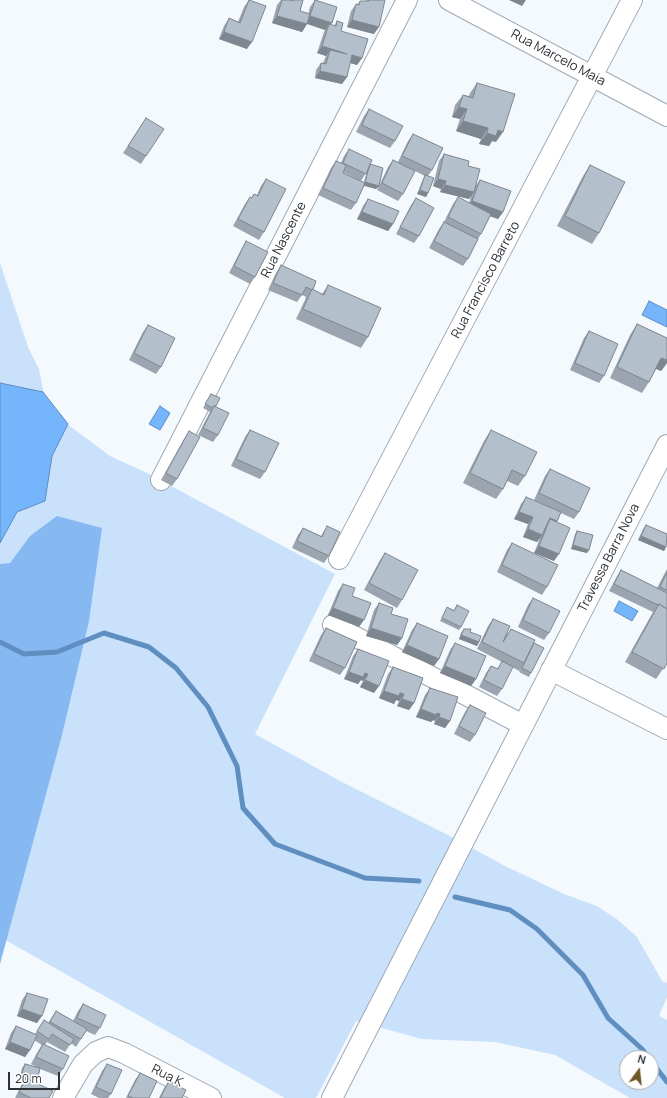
<!DOCTYPE html>
<html>
<head>
<meta charset="utf-8">
<style>
	body { margin:0 }
	#map { position:relative; width:667px; height:1098px; overflow:hidden; background:#f4f9fe; font-family:Manrope,sans-serif }
	canvas { display:block }
	.north { position:absolute; left:619px; top:1050px; width:40px; height:40px; box-sizing:border-box; background:#fff; border:1px solid #abadaf; border-radius:50%; rotate:15deg; font-size:11px; font-weight:700; line-height:16px; text-align:center; color:#2e3238 }
	.north::after { content:''; display:block; margin:auto; width:14px; height:18px; background:#6f5728; clip-path:polygon(50% 0,100% 100%,50% 72%,0 100%) }
	.scale { position:absolute; left:8px; top:1072px; width:52px; height:18px; box-sizing:border-box; border:2px solid #2e3238; border-top:0; padding-left:5px; font-size:12px; line-height:14px; white-space:nowrap; color:#2e3238; -webkit-text-stroke:3px #fff; paint-order:stroke }
</style>
</head>
<body>
<div id="map">
<canvas width="667" height="1098"></canvas>
<div class="north">N</div>
<div class="scale">20 m</div>
</div>
<script>
const ctx = document.querySelector('canvas').getContext('2d');
ctx.lineJoin = 'round';
function fill(path, color) { ctx.fillStyle = color; ctx.fill(path, 'evenodd'); }
const shape = rows => new Path2D(rows.map(r => 'M' + r).join(''));
function trace(path, color, width, dash) { ctx.strokeStyle = color; ctx.lineWidth = width; ctx.lineCap = dash ? 'butt' : 'round'; ctx.setLineDash(dash || []); ctx.stroke(path); }
function write(font, color, halo, rows, align = 'center') {
  ctx.font = font + ' Manrope,sans-serif'; ctx.lineWidth = 3; ctx.setLineDash([]); ctx.textBaseline = 'middle'; ctx.strokeStyle = halo; ctx.fillStyle = color; for (const [text, x, y, turn = 0] of rows) {
    ctx.save(); ctx.translate(x, y); ctx.rotate((+turn || 0) * Math.PI / 180); ctx.textAlign = isNaN(turn) ? turn : align; if (halo) ctx.strokeText(text, 0, 0); ctx.fillText(text, 0, 0); ctx.restore();
  }
}
const green = shape([
	[0,263,28,347,39,369,47,409,110,456,147,473,335,574,255,734,342,782,450,836,505,866,564,894,597,906,618,920,637,937,662,981,667,983,667,997,659,1016,667,1020,667,1098,630,1098,555,1055,495,1042,422,1039,356,1021,316,1098,285,1098,0,937],
	[627,1058,651,1058,651,1082,627,1082]
]);
const forest = shape([
	[57,516,102,528,89,621,62,735,0,964,0,564,10,563,30,536]
]);
const water = shape([
	[649,301,667,310,667,327,642,315,649,301],
	[0,383,43,392,68,424,52,456,45,501,17,512,0,543,0,383],
	[160,406,170,413,160,430,149,424,160,406],
	[619,601,638,611,632,621,614,611,619,601]
]);
const stream = shape([
	[0,642,24,654,57,652,104,633,149,647,176,668,208,707,237,766,243,808,275,844,365,878,419,881],
	[455,897,510,910,537,929,583,975,608,1018,642,1049,649,1058],
	[651,1061,667,1082]
]);
const minor = shape([
	[449,0,667,116],
	[161,480,407,0],
	[339,559,632,0],
	[333,625,523,725],
	[551,670,667,729],
	[63,1098,83,1064,96,1052,108,1047,124,1053,211,1098],
	[332,1098,667,445]
]);
const wall = shape([
	[249,0,247,49,219,39,224,26,229,18,238,22,244,7],
	[281,0,303,0,300,11,308,14,310,7,315,0,331,25,334,26,337,21,341,31,362,58,357,65,350,63,347,77,342,84,315,78,316,70,321,63,323,63,326,56,317,53,324,32,325,30,307,24,302,32,272,23,277,5],
	[365,0,385,0,374,34,347,27,351,11,356,4,357,5,360,1,366,1,366,0],
	[477,83,496,142,492,141,489,146,479,144,481,139,456,131,460,119,452,117,455,105,463,95,469,96,470,93],
	[369,109,395,141,390,148,356,132,364,116],
	[146,118,146,156,141,164,123,153],
	[413,134,432,170,428,176,428,193,426,197,417,194,423,179,425,176,415,171,403,194,398,201,377,190,388,167,393,160,398,162,408,141],
	[349,149,369,165,379,186,376,189,364,186,356,203,351,210,318,195,331,168,336,161,341,163,344,156],
	[367,171,364,182,343,173,343,172,361,181],
	[444,154,468,166,476,185,480,180,503,212,498,219,490,216,481,234,478,239,468,259,463,266,429,248,439,229,444,222,453,204,458,197,469,203,471,196,469,199,440,192,441,189,433,186,439,161],
	[590,165,599,233,592,244,557,226,583,176],
	[266,179,264,232,259,240,233,226,245,204,250,197,251,198,254,194,257,195,261,186],
	[416,198,419,236,414,243,396,234,411,205],
	[368,199,393,224,388,231,357,219,363,206],
	[246,241,255,277,250,284,229,273,242,248],
	[281,265,313,290,322,294,328,285,368,337,361,348,296,319,305,300,306,297,302,295,297,302,268,290,276,273],
	[637,324,667,338,667,363,661,371,656,369,649,382,642,393,610,378,630,335],
	[148,325,161,367,156,374,129,360,143,332],
	[589,331,604,376,599,383,570,370,584,338],
	[211,394,216,406,218,435,213,442,198,435,210,412,203,408],
	[250,430,265,472,260,479,231,466,245,437],
	[491,430,525,476,518,486,507,481,503,489,496,499,463,483,484,441],
	[189,431,177,479,172,486,161,480,184,439],
	[550,469,579,512,574,519,561,513,557,522,554,561,534,553,540,538,537,542,523,537,528,524,514,519,521,504,526,497,548,506,534,500,545,476],
	[646,525,666,547,664,551,638,540,643,529],
	[327,526,329,556,324,563,292,548,298,535,303,528,321,536],
	[577,531,587,553,571,549,575,534],
	[512,543,547,587,542,595,497,572,507,550],
	[385,553,402,600,397,608,364,590,380,560],
	[667,569,667,663,656,679,625,662,653,612,609,591,616,578,621,570,657,588],
	[343,584,352,596,359,627,328,615,338,591],
	[533,598,549,633,544,640,518,627,528,605],
	[379,603,391,614,402,638,397,645,366,636,374,610],
	[457,605,461,627,459,630,440,621,447,607,454,610],
	[493,619,507,635,511,629,533,645,531,673,529,677,519,672,521,668,519,671,512,667,502,689,497,696,479,687,486,673,491,666,497,669,502,662,477,649,488,626],
	[417,623,439,659,434,666,402,652,412,630],
	[326,628,345,668,340,675,309,661,321,635],
	[464,629,470,632,479,642,477,646,459,639,461,633],
	[455,643,476,679,471,686,440,673,450,650],
	[358,649,374,693,360,687,363,681,361,680,358,684,344,679,353,656],
	[393,667,414,703,409,710,397,706,399,701,396,700,394,704,379,698,388,674],
	[430,688,450,721,445,728,434,724,435,721,433,720,431,722,416,717,425,695],
	[470,705,475,735,470,742,454,734,465,712],
	[27,993,37,1023,17,1016,22,1000],
	[83,1004,100,1028,95,1035,86,1031,76,1047,71,1043,65,1052,47,1042,45,1045,63,1069,58,1076,40,1069,38,1077,35,1081,34,1080,34,1082,49,1098,15,1098,22,1084,24,1078,20,1077,22,1068,25,1064,37,1067,31,1064,38,1051,42,1045,34,1040,30,1050,25,1057,5,1049,11,1033,16,1026,35,1034,44,1020,48,1023,56,1011,73,1021,78,1011],
	[107,1064,111,1094,108,1098,99,1098,91,1094,102,1071],
	[140,1073,149,1098,126,1098,135,1080],
	[169,1081,182,1098,159,1098,164,1088]
]);
const shadedWall = shape([
	[509,0,526,0,522,6],
	[277,16,307,24,302,32,272,23],
	[310,16,332,23,327,30,329,24,325,30,305,23],
	[352,20,379,27,374,34,347,27],
	[224,32,252,42,247,49,219,39],
	[322,46,347,54,330,50,326,56,317,53],
	[352,55,362,58,357,65,347,62],
	[320,71,347,77,342,84,315,78],
	[459,107,467,109,460,119,452,117],
	[463,121,488,128,481,139,456,131],
	[498,130,503,132,496,142,492,141,489,146,479,144,487,133],
	[438,179,446,181,441,189,433,186],
	[365,182,379,186,376,189,363,185],
	[445,185,474,192,469,199,440,192],
	[420,190,428,193,426,197,417,194],
	[472,201,503,212,498,219,467,208],
	[362,212,393,224,388,231,357,219],
	[661,358,667,360,667,363,661,371,654,368],
	[519,512,533,517,528,524,514,519],
	[550,518,557,521,552,528,550,519,546,526],
	[528,529,542,535,537,542,523,537],
	[641,536,666,547,664,551,638,540],
	[573,545,589,550,587,553,571,549],
	[539,546,559,554,554,561,534,553],
	[333,608,364,620,359,627,328,615],
	[371,628,402,638,397,645,366,636],
	[461,635,479,642,477,646,459,639],
	[407,645,439,659,434,666,402,652],
	[445,666,476,679,471,686,440,673],
	[349,672,365,673,368,674,363,681,361,680,358,684,344,679],
	[365,680,379,686,374,693,360,687],
	[384,691,400,693,404,694,399,701,396,700,394,704,379,698],
	[402,699,414,703,409,710,397,706],
	[421,709,437,713,440,714,435,721,433,720,431,722,416,717],
	[439,717,450,721,445,728,434,724],
	[22,1009,42,1016,37,1023,17,1016],
	[10,1042,30,1050,25,1057,5,1049],
	[22,1073,27,1074,24,1078,20,1077],
	[31,1076,38,1077,35,1081,28,1079]
]);
const building = shape([
	[249,0,266,6,252,42,224,32,229,18,240,23,249,0],
	[282,0,290,0,292,1,293,0,303,0,300,11,310,14,307,24,277,16,282,0],
	[315,0,337,7,332,23,310,16,315,0],
	[369,0,385,0,379,27,352,20,356,4,359,5,360,1,369,1,369,0],
	[337,21,343,23,341,31,368,39,362,58,352,55,347,77,320,71,321,63,326,64,330,50,347,54,322,46,329,24,336,26,337,21],
	[477,83,515,94,503,132,498,130,496,136,487,133,488,128,463,121,467,109,459,107,463,95,473,98,477,83],
	[369,109,403,126,395,141,362,125,369,109],
	[146,118,164,129,146,156,128,146,146,118],
	[413,134,443,148,432,170,402,156,413,134],
	[349,149,372,160,366,174,343,163,349,149],
	[444,154,469,161,468,166,480,169,474,192,445,185,446,181,438,179,444,154],
	[393,160,415,171,403,194,382,183,393,160],
	[336,161,346,165,343,173,365,183,356,203,323,188,336,161],
	[370,164,383,168,379,186,365,182,370,164],
	[590,165,625,182,599,233,565,216,590,165],
	[425,175,434,178,428,193,420,190,425,175],
	[266,179,286,189,264,232,238,219,250,197,252,198,254,194,258,196,266,179],
	[480,180,511,191,503,212,472,201,480,180],
	[458,197,491,214,481,234,448,217,458,197],
	[416,198,434,208,419,236,400,227,416,198],
	[368,199,399,211,393,224,362,212,368,199],
	[444,222,478,239,468,259,434,241,444,222],
	[246,241,268,252,255,277,234,266,246,241],
	[281,265,316,281,313,290,312,289,312,290,306,287,302,295,273,283,281,265],
	[328,285,381,308,368,337,303,309,312,289,324,295,328,285],
	[637,324,667,338,667,360,661,358,649,382,617,367,637,324],
	[148,325,175,338,161,367,134,353,148,325],
	[589,331,618,344,604,376,575,363,589,331],
	[211,394,220,398,216,406,214,406,213,408,205,404,211,394],
	[214,406,229,413,218,435,203,428,214,406],
	[250,430,279,443,265,472,236,459,250,430],
	[491,430,537,452,525,476,512,470,503,489,470,473,491,430],
	[189,431,200,437,177,479,166,473,189,431],
	[550,469,590,488,579,512,539,493,550,469],
	[526,497,561,512,557,521,550,518,542,535,528,529,533,517,519,512,526,497],
	[550,519,570,528,559,554,539,546,550,519],
	[646,525,667,534,666,547,641,536,646,525],
	[327,526,340,532,329,556,297,541,303,528,322,537,327,526],
	[577,531,593,535,589,550,573,545,577,531],
	[512,543,558,565,547,587,502,565,512,543],
	[385,553,418,570,402,600,369,583,385,553],
	[621,570,667,593,667,609,659,604,658,605,614,584,621,570],
	[667,572,667,590,660,587,667,572],
	[343,584,355,588,352,596,371,603,364,620,333,608,343,584],
	[533,598,560,611,549,633,523,620,533,598],
	[379,603,393,608,391,614,408,619,402,638,371,628,379,603],
	[659,604,667,609,667,663,664,669,632,652,659,604],
	[457,605,469,611,461,627,442,618,447,607,454,611,457,605],
	[493,619,510,626,503,642,511,629,535,640,524,663,482,642,493,619],
	[417,623,448,636,439,659,407,645,417,623],
	[326,628,357,642,345,668,314,654,326,628],
	[464,629,471,629,470,632,481,636,479,642,461,635,464,629],
	[455,643,486,656,476,679,445,666,455,643],
	[534,643,544,648,531,673,522,668,534,643],
	[358,649,389,661,379,686,365,680,368,674,365,673,363,677,349,672,358,649],
	[502,661,513,667,502,689,484,680,491,666,498,669,502,661],
	[393,667,423,678,414,703,402,699,404,694,400,693,399,696,384,691,393,667],
	[430,688,458,697,450,721,439,717,440,714,437,713,436,715,421,709,430,688],
	[470,705,486,713,475,735,459,726,470,705],
	[27,993,48,999,42,1016,22,1009,27,993],
	[83,1004,106,1015,100,1028,77,1018,83,1004],
	[56,1011,87,1029,81,1039,50,1022,56,1011],
	[44,1020,74,1039,70,1045,52,1034,49,1039,37,1031,44,1020],
	[16,1026,37,1035,30,1050,10,1042,16,1026],
	[43,1044,69,1056,63,1069,36,1057,43,1044],
	[25,1064,40,1068,38,1077,31,1076,35,1078,34,1082,26,1078,25,1080,27,1074,22,1073,25,1064],
	[107,1064,122,1070,111,1094,96,1087,107,1064],
	[140,1073,157,1081,149,1098,133,1098,128,1096,140,1073],
	[26,1078,53,1091,49,1098,31,1098,19,1092,26,1078],
	[169,1081,186,1090,182,1098,160,1098,169,1081]
]);
const streetNames = [
	["Rua Marcelo Maia",558,58,28],
	["Rua Nascente",284,240,-63],
	["Rua Francisco Barreto",486,280,-62],
	["Travessa Barra Nova",609,558,-63],
	["Rua K",167,1076,27]
];
fill(green, '#c9e1fb');
fill(forest, '#86b9f1');
fill(water, '#74b5fb');
trace(water, '#5f8ec0', 1);
trace(stream, '#5f8ec0', 5);
trace(minor, '#9ea9b5', 22);
trace(minor, '#fff', 20);
fill(wall, '#9ba4af');
fill(shadedWall, '#7e868f');
fill(building, '#b4bfcc');
trace(building, '#7e868f', 1);
write('13px', '#2e3238', '#fff', streetNames);
</script>
</body>
</html>
